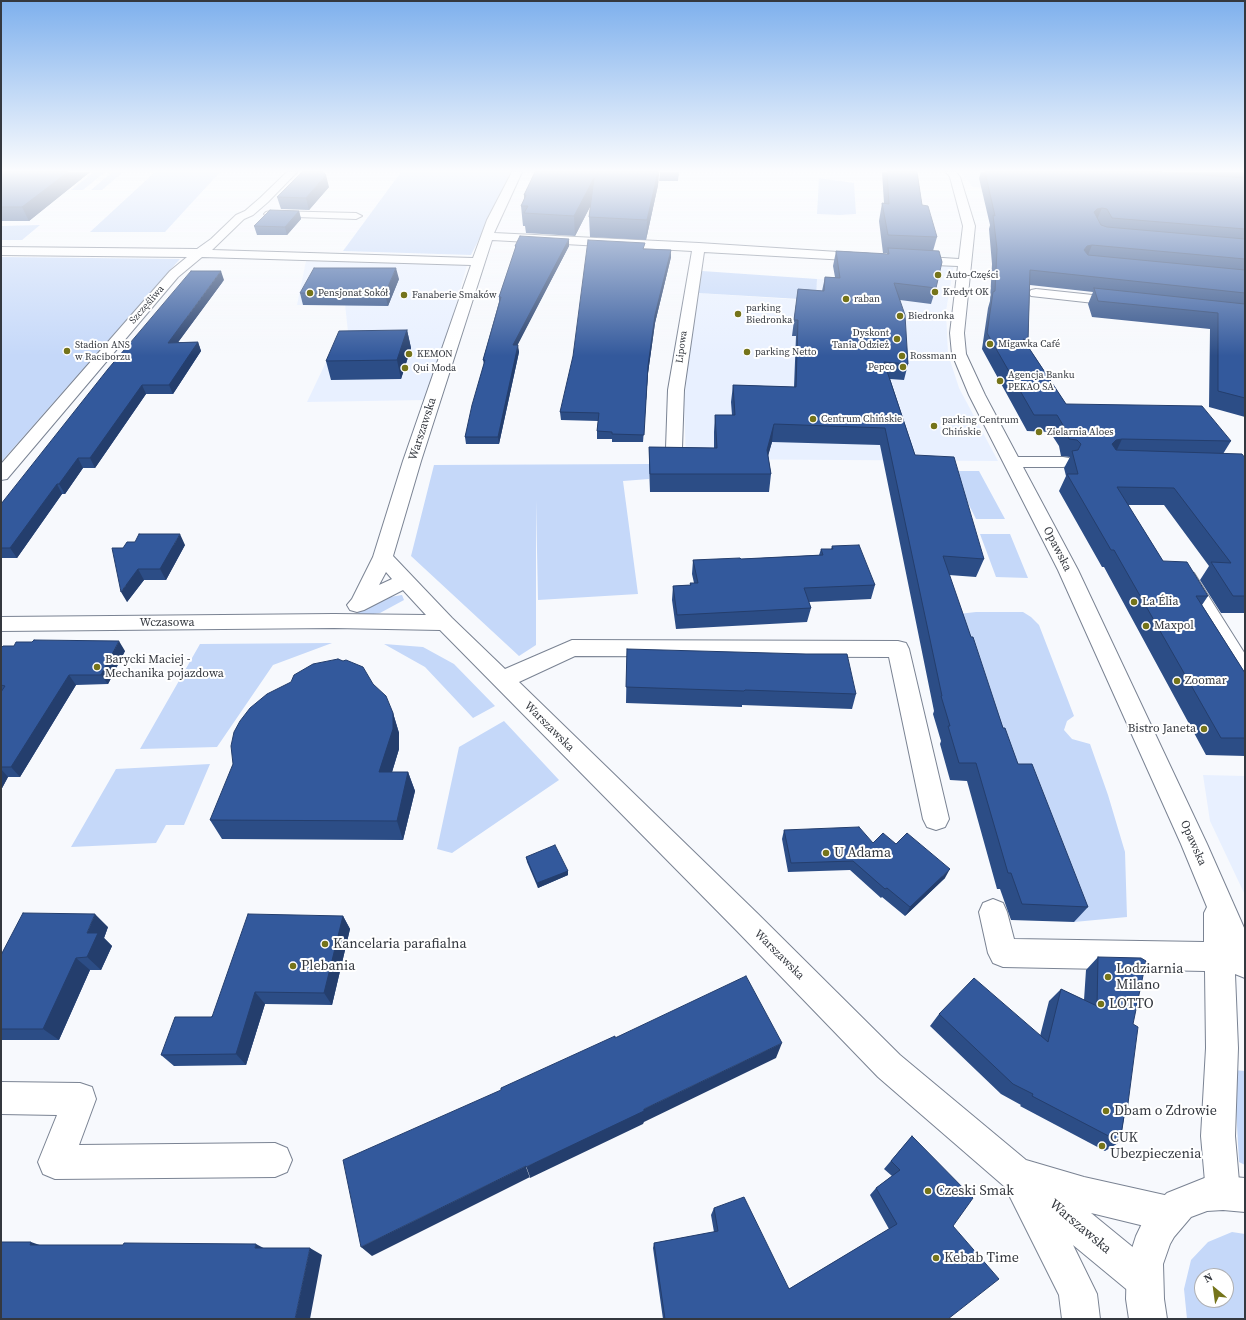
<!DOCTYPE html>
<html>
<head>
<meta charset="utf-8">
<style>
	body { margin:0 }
	#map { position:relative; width:1246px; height:1320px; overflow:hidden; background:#f7f9fd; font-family:"Source Serif 4",serif }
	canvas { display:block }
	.frame { position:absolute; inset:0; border:2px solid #34383f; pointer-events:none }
	.north { position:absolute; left:1194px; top:1268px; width:40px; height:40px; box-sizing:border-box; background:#fff; border:1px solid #aeafb2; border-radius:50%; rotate:331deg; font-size:11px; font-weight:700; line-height:16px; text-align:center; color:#34383f }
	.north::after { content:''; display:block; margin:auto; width:14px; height:18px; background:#75741a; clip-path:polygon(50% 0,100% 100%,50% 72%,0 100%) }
</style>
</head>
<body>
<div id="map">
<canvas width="1246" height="1320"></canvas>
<div class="frame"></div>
<div class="north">N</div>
</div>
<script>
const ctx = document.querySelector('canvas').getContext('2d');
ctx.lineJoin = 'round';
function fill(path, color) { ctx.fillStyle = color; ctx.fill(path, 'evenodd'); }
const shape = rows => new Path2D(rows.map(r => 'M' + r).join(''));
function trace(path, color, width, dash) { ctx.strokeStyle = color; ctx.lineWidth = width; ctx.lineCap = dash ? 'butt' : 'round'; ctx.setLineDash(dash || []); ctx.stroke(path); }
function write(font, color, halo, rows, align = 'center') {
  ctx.font = font + ' "Source Serif 4",serif'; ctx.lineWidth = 4; ctx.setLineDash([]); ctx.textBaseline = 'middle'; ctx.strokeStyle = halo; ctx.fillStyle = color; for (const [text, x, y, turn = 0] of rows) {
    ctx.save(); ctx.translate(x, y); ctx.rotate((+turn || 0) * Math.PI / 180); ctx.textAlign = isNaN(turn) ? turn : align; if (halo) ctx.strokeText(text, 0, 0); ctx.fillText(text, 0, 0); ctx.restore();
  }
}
const built = shape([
	[960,172,1021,172,1041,193,973,187],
	[838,259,954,265,946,311,948,354,959,388,998,461,686,459,684,404,689,351,698,293,816,301,817,279,840,280],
	[306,261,467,265,450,326,426,400,307,402,336,341,348,332,345,304,297,305],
	[1203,775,1245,776,1245,895,1210,821]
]);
const green = shape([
	[94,172,105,172,83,190,71,190],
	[112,172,123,172,102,190,91,190],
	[155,172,220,172,165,232,90,232],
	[401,172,513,172,471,255,343,251],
	[819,178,854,183,856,214,840,215,817,214],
	[40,225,22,240,1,240,1,226],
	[1,257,180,259,1,462],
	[702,271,817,279,816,300,698,293],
	[649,464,649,479,623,481,638,594,538,600,536,500,536,645,519,656,411,556,434,465],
	[952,471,979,471,1005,519,976,519],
	[980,534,1010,534,1028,578,996,577],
	[402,595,404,600,380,613,360,616,357,611,384,598],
	[976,612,1023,612,1031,617,1039,625,1074,716,1067,721,1064,730,1072,739,1090,744,1108,795,1125,852,1127,917,1074,922,1035,813,950,615],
	[332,643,273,665,217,747,140,749,200,644],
	[384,644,423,647,454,664,495,706,473,718,425,667],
	[504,721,559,780,452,853,437,849,459,747],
	[210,764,184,825,166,825,156,843,71,847,116,769],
	[1234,1070,1245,1071,1245,1165,1239,1162],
	[1232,1232,1245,1234,1245,1319,1187,1319,1184,1289,1191,1260,1208,1242],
	[1202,1276,1226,1276,1226,1300,1202,1300]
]);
const street = shape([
	[287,172,297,172,268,202,253,215,244,219,212,250,473,258,487,220,512,172,522,172,494,233,699,243,869,254,871,257,869,260,865,261,704,252,684,390,682,448,680,452,674,453,668,452,666,448,668,390,692,251,492,240,421,461,393,556,452,618,505,669,572,640,898,641,906,643,909,649,949,819,945,827,936,830,927,827,923,819,889,657,575,656,519,682,757,913,900,1055,1026,1160,1084,1177,1169,1196,1182,1201,1187,1214,1182,1227,1169,1232,1091,1213,1157,1267,1163,1280,1157,1293,1144,1299,1131,1293,1073,1245,1097,1294,1100,1319,1062,1319,1059,1295,1005,1187,878,1077,737,931,440,630,334,628,1,631,1,617,334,614,426,615,403,590,364,610,357,612,350,610,347,605,352,599,373,557,403,461,471,265,202,257,178,277,7,479,1,480,1,464,170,271,187,257,1,255,1,247,197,249,211,239,236,215,245,211,260,198,287,172],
	[386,572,392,579,379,585,386,572],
	[946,172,956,172,960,177,975,226,964,333,966,354,985,395,1018,457,1063,457,1069,458,1072,462,1069,466,1063,467,1023,467,1078,570,1207,844,1245,930,1245,978,1235,974,1238,1048,1235,1136,1240,1193,1235,1205,1223,1210,1211,1205,1206,1193,1201,1136,1206,1048,1205,971,1003,967,993,963,988,953,979,912,983,903,993,899,1003,903,1007,912,1014,939,1204,942,1204,913,1207,907,1181,844,1058,570,969,395,952,354,950,333,958,266,911,264,907,263,905,260,907,257,911,256,959,259,963,226,950,177,946,172],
	[270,211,356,213,362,216,356,219,266,216,264,214,266,212,270,211],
	[1036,289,1121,298,1126,299,1128,302,1126,305,1121,306,1031,296,1029,293,1031,290,1036,289],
	[1187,571,1194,573,1245,654,1245,680,1237,678,1177,578,1180,573,1187,571],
	[1,1082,80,1083,92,1087,96,1099,79,1145,275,1143,287,1148,292,1160,287,1172,275,1177,55,1179,43,1174,38,1162,57,1115,1,1114,1,1082]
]);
const secondary = shape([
	[1223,1176,1245,1178,1245,1212,1223,1210,1207,1211,1191,1217,1174,1237,1170,1244,1163,1264,1164,1299,1167,1319,1129,1319,1126,1299,1127,1264,1136,1236,1148,1211,1167,1193,1207,1177,1223,1176]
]);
const wall = shape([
	[1,172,90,172,29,221,1,221],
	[535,172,659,172,658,185,646,240,590,237,589,217,591,205,575,236,526,233,525,226,523,226,521,206,524,200,524,195],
	[660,172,679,172,678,181,659,181],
	[882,172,917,172,922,205,937,237,933,251,936,288,931,304,900,300,908,364,904,380,890,379,915,455,984,559,976,577,949,575,1003,728,1018,764,1088,907,1074,922,1011,920,1000,889,997,889,967,781,950,780,940,744,941,741,933,714,934,711,880,445,772,442,768,455,771,474,769,492,650,492,649,465,649,447,714,448,714,432,715,415,732,415,731,402,733,385,794,387,796,336,792,336,798,289,822,291,825,277,835,277,833,266,836,251,887,254,887,253,883,253,879,221,882,203,884,203],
	[981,172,1245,172,1245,417,1209,407,1210,329,1092,317,1088,304,1093,292,1030,285,1028,341,1027,345,1066,404,1231,441,1223,454,1245,458,1245,613,1221,613,1200,580,1209,566,1164,505,1128,505,1163,561,1208,596,1202,605,1245,673,1245,756,1206,755,1104,567,1102,567,1059,491,1066,476,1064,468,1070,457,1061,456,1059,446,1050,432,1027,431,982,349,988,308,990,301,992,264,989,229,990,225,979,178],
	[329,187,309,210,281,209,277,197],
	[299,211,301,219,287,235,257,235,254,226],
	[515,246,569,246,517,345,519,352,499,444,466,444,465,437,484,364,483,360,499,302,499,297,515,250],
	[644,249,671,257,655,323,648,373,643,442,612,442,612,439,597,439,597,431,598,421,561,420,560,412],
	[399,279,388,306,303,305,300,293],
	[224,280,178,342,198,342,201,351,173,394,146,394,95,468,83,468,65,494,62,494,17,558,1,558,1,504],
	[407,330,411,348,401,379,331,380,326,361],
	[185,545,166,580,144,580,127,602,123,548],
	[832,546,875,585,871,599,809,602,811,608,807,622,676,629,672,600,673,586,690,585,690,583,694,583,692,574,693,560,741,559,819,555,821,549,831,549],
	[1,648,125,651,108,684,76,685,20,777,8,777,1,790],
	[627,649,856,694,852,709,742,705,742,707,626,703],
	[343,661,373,684,393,713,399,733,399,749,392,772,408,772,415,791,403,840,222,839,210,820],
	[784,830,873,843,896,844,945,878,905,916,882,897,881,898,850,870,788,872,782,839],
	[526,857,568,871,568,875,538,888,527,862],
	[343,916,350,929,332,1005,265,1004,246,1065,174,1066,161,1055],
	[108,927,104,938,112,946,101,970,90,970,59,1040,1,1040,1,955],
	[1098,957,1133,1024,1127,1111,1125,1112,1120,1142,1105,1151,1020,1106,1021,1105,1001,1094,930,1026,939,1014,1040,1036,1049,1001,1061,989,1084,1000,1086,970],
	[912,1136,953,1226,948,1319,663,1319,653,1248,654,1243,714,1232,711,1215,714,1208,789,1289,889,1229,870,1195,876,1188,892,1176,884,1169]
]);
const shadedWall = shape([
	[68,172,90,172,29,221,22,207],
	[658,172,659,172,658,185,646,240,647,220],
	[326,175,329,187,309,210,306,198],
	[594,178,595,197,575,236,574,216],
	[1102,208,1096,222,1094,212,1097,209],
	[299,211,301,219,287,235,285,227],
	[569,239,569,246,514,352,513,345],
	[1092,245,1086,260,1084,250,1087,246],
	[671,250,671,257,655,323,648,373,643,442,648,366,655,315],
	[396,268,399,279,388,306,385,294],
	[221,271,224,280,171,352,168,343],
	[407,330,411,348,401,379,397,360],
	[198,342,201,351,173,394,169,385],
	[518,345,519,352,499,444,498,437],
	[142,385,146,394,95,468,90,458],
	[774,424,772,442,765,467,767,450],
	[1122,439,1114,456,1112,444,1116,440],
	[78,458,83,468,65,494,59,484],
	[57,484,62,494,17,558,10,548],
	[180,534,185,545,166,580,160,569],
	[138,569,144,580,127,602,121,592],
	[119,641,125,651,108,684,101,675],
	[69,675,76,685,20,777,11,767],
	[393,713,399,733,399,749,386,792,379,772],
	[1,769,8,777,1,790],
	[408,772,415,791,403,840,397,821],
	[950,869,945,878,905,916,910,907],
	[568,871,568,875,538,888,537,883],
	[95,914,108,927,104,938,112,946,101,970,87,957,87,933],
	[343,916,350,929,332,1005,324,993],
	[76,958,90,970,59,1040,43,1029],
	[255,992,265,1004,246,1065,236,1054],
	[782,1043,776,1058,644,1122,643,1124,530,1178,526,1167,644,1109],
	[526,1166,530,1177,372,1256,361,1247],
	[31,1242,54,1250,30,1245],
	[256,1244,271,1252,255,1248],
	[310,1248,322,1255,310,1319,295,1319]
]);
const building = shape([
	[1,172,68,172,22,207,1,207,1,172],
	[302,172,323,172,326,175,306,198,277,197,302,172],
	[535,172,658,172,647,220,589,217,594,178,574,216,524,213,528,206,521,206,526,195,524,195,535,172],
	[887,172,917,172,922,205,928,206,937,237,888,235,882,203,889,204,887,172],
	[985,172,1161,172,1245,178,1245,229,1112,218,1107,209,1102,208,1097,209,1094,212,1101,225,1107,227,1245,239,1245,259,1092,245,1087,246,1084,250,1088,255,1245,270,1245,293,1030,270,1028,341,1023,339,1066,404,1202,406,1231,441,1122,439,1116,440,1112,444,1116,450,1242,454,1245,458,1245,596,1233,596,1211,562,1231,563,1174,488,1117,487,1163,561,1187,562,1208,596,1196,596,1245,673,1245,738,1221,738,1114,550,1111,550,1067,474,1078,474,1072,451,1078,450,1081,444,1077,440,1069,439,1066,430,1057,415,1034,415,987,333,993,292,995,291,997,249,993,215,995,216,985,172],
	[270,210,299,211,285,227,254,226,270,210],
	[520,236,569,239,513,345,518,345,498,437,465,437,472,405,485,360,483,360,501,297,499,297,516,246,515,246,520,236],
	[588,240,645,243,643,249,671,250,655,315,648,366,644,435,612,434,612,432,597,431,599,413,560,412,573,356,588,240],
	[888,248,939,251,942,262,936,288,894,283,905,315,908,364,884,362,915,455,954,457,984,559,943,556,971,637,973,637,1003,728,1005,728,1018,764,1032,764,1088,907,1022,904,1011,873,1008,873,976,763,959,763,948,726,950,726,941,696,942,696,885,428,774,424,767,450,771,474,650,474,649,447,717,448,715,415,735,415,733,385,796,387,798,320,794,320,798,289,824,291,825,277,840,278,836,251,889,254,888,248],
	[314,268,396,268,385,294,300,293,314,268],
	[191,271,221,271,168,343,198,342,169,385,142,385,90,458,78,458,59,484,57,484,10,548,1,548,1,504,108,369,191,271],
	[1094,288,1245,304,1245,398,1218,391,1218,313,1098,301,1094,288],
	[407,330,397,360,326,361,339,331,407,330],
	[139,534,180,534,160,569,138,569,121,592,112,548,123,548,127,542,135,542,139,534],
	[859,545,875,585,804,588,811,608,677,615,673,586,691,585,690,583,698,583,693,560,740,558,741,559,823,555,821,549,833,549,832,546,859,545],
	[34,640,119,641,101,675,69,675,11,767,1,767,1,692,5,686,1,685,1,648,3,646,14,646,16,642,32,642,34,640],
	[627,649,806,654,847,654,856,694,745,690,744,691,626,687,627,649],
	[338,659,343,661,346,660,363,667,373,684,386,696,393,713,393,729,379,772,408,772,397,821,210,820,233,764,231,746,234,732,240,721,250,708,267,694,291,682,294,675,313,664,338,659],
	[859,827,873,843,883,833,896,844,907,833,950,869,910,907,887,888,885,889,853,861,791,863,784,830,859,827],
	[555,845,568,871,537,883,526,857,555,845],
	[23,913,95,914,87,933,98,933,87,957,76,958,43,1029,1,1029,1,955,23,913],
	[248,914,343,916,324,993,255,992,236,1054,161,1055,175,1017,212,1017,248,914],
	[1098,957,1141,958,1146,961,1133,1024,1138,1027,1127,1111,1125,1110,1120,1142,1032,1096,1033,1094,1013,1084,939,1014,974,978,1048,1042,1061,989,1097,1006,1098,957],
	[746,976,782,1043,644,1109,644,1111,526,1167,526,1166,361,1247,343,1160,501,1090,501,1088,615,1036,615,1038,746,976],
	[912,1136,973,1198,953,1226,999,1279,948,1319,665,1319,654,1243,718,1231,714,1208,744,1197,789,1289,897,1224,876,1188,900,1170,891,1161,912,1136],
	[1,1242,31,1242,30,1245,123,1245,124,1243,256,1244,255,1248,310,1248,295,1319,1,1319,1,1242]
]);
const markers = [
	[938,275,4,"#75741a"],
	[935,292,4,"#75741a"],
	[310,293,4,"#75741a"],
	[404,295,4,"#75741a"],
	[846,299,4,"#75741a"],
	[738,314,4,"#75741a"],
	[900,316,4,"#75741a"],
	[897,339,4,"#75741a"],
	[990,344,4,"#75741a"],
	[67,351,4,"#75741a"],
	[747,352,4,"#75741a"],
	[409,354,4,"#75741a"],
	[902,356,4,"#75741a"],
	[903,367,4,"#75741a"],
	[405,368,4,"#75741a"],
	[1000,381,4,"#75741a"],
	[813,419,4,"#75741a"],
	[934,426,4,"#75741a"],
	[1039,432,4,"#75741a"],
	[1134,602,4,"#75741a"],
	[1146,626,4,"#75741a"],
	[97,667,4,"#75741a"],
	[1177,681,4,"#75741a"],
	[1204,729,4,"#75741a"],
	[826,853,4,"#75741a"],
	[325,944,4,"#75741a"],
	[293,966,4,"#75741a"],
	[1108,977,4,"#75741a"],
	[1101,1004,4,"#75741a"],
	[1106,1111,4,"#75741a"],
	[1102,1146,4,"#75741a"],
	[928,1191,4,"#75741a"],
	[936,1258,4,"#75741a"]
];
const farPoinames = [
	["Auto-Części",946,275],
	["Kredyt OK",943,292],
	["Pensjonat Sokół",318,293],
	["Fanaberie Smaków",412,295],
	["raban",854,299],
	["parking",746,308],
	["Biedronka",746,320],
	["Biedronka",908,316],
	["Dyskont",889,333,"right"],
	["Tania Odzież",889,345,"right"],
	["Migawka Café",998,344],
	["Stadion ANS",75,345],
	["w Raciborzu",75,357],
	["parking Netto",755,352],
	["KEMON",417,354],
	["Rossmann",910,356],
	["Pepco",895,367,"right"],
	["Qui Moda",413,368],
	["Agencja Banku",1008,375],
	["PEKAO SA",1008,387],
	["Centrum Chińskie",821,419],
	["parking Centrum",942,420],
	["Chińskie",942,432],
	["Zielarnia Aloes",1047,432]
];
const farStreetnames = [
	["Szczęśliwa",147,305,-49],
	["Lipowa",682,347,-82]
];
const streetNames = [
	["Warszawska",423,429,-72],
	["Opawska",1057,549,63],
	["Wczasowa",167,623],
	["Warszawska",549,727,45],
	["Opawska",1193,843,66],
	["Warszawska",779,955,45]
];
const poiNames = [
	["La Élia",1142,602],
	["Maxpol",1154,626],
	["Barycki Maciej -",105,660],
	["Mechanika pojazdowa",105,674],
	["Zoomar",1185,681],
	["Bistro Janeta",1196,729,"right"]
];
const nearPoinames = [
	["U Adama",834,853],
	["Kancelaria parafialna",333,944],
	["Plebania",301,966],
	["Lodziarnia",1116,969],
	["Milano",1116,985],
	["LOTTO",1109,1004],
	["Dbam o Zdrowie",1114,1111],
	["CUK",1110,1138],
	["Ubezpieczenia",1110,1154],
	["Czeski Smak",936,1191],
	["Kebab Time",944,1258]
];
const nearStreetnames = [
	["Warszawska",1080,1227,40]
];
fill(built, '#e8f0ff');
fill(green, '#c5d8f9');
trace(street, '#7a8393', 2);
trace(secondary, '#7a8393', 2);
fill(street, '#fff');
fill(secondary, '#fff');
fill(wall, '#2c4d86');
fill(shadedWall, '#243e6d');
fill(building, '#33599c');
trace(building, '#243e6d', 1);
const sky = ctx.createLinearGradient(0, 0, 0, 356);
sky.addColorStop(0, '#7eb0ed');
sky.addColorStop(0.48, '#fbfcfe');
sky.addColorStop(1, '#fbfcfe00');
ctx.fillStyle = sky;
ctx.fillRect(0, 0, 1246, 356);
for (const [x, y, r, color] of markers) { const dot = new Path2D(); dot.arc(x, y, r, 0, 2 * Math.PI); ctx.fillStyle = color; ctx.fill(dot); trace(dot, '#fff', 1.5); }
write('10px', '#34383f', '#fff', farPoinames, 'left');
write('10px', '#34383f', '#fff', farStreetnames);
write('12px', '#34383f', '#fff', streetNames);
write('12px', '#34383f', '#fff', poiNames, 'left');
write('14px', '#34383f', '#fff', nearPoinames, 'left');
write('14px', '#34383f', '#fff', nearStreetnames);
</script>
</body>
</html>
